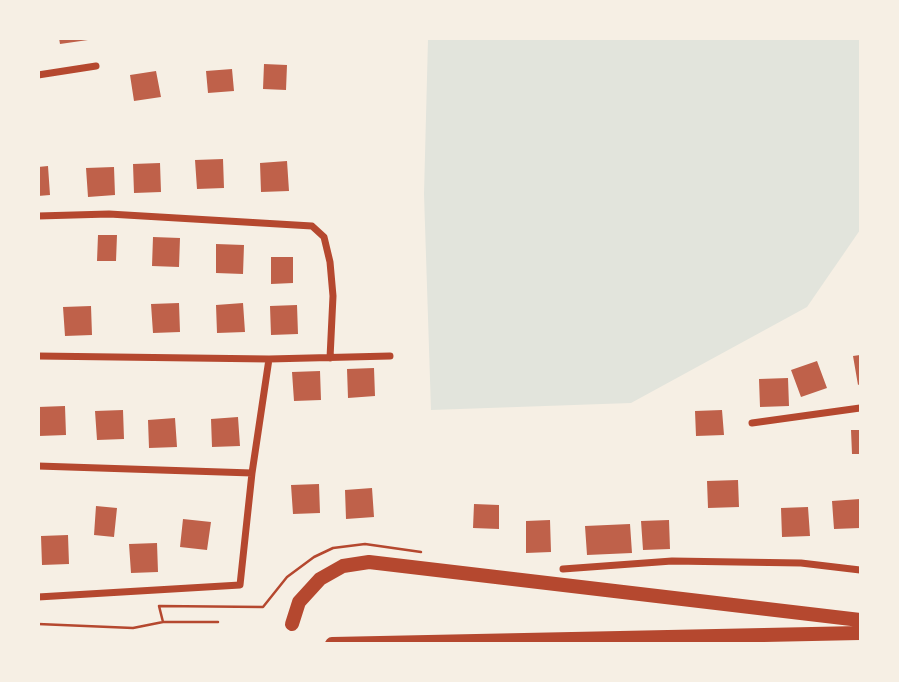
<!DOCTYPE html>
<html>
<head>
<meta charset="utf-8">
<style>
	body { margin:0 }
	#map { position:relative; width:899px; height:682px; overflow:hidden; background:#f6efe4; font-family:"Fira Sans",sans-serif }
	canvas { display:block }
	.frame { position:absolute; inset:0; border:40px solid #f6efe4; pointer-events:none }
</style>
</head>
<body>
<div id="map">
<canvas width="899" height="682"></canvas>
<div class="frame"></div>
</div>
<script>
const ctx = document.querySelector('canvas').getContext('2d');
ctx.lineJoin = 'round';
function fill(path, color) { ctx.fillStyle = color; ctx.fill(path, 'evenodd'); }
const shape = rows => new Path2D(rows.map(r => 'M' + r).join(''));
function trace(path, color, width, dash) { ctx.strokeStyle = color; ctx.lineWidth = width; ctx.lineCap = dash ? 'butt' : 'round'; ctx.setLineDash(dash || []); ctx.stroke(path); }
const green = shape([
	[428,39,860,39,860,230,807,307,631,403,431,410,424,194]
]);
const building = shape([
	[59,38,88,38,88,40,60,44],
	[264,64,287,65,286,90,263,89],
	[232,69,234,91,208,93,206,71],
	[156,71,161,97,134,101,130,75],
	[223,159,224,188,197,189,195,160],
	[287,161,289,191,261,192,260,163],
	[160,163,161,192,134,193,133,164],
	[48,166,50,195,38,196,38,167],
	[114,167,115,195,88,197,86,168],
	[98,235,117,235,116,261,97,261],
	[153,237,180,238,179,267,152,266],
	[216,244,244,245,243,274,216,273],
	[271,257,293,257,293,283,271,284],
	[179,303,180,332,153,333,151,304],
	[243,303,245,332,217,333,216,305],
	[297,305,298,334,271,335,270,306],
	[91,306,92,335,65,336,63,307],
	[860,355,860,384,858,385,853,356],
	[817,361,827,388,801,397,791,370],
	[374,368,375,396,348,398,347,369],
	[320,371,321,400,294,401,292,372],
	[788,378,789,406,760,407,759,379],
	[65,406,66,435,39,436,38,407],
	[123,410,124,439,97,440,95,411],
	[722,410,724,435,696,436,695,411],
	[238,417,240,446,212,447,211,419],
	[175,418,177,447,149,448,148,420],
	[851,430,860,430,860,454,852,454],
	[738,480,739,507,708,508,707,481],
	[319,484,320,513,293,514,291,485],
	[372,488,374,517,346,519,345,490],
	[860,499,860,528,834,529,832,501],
	[474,504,499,505,499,529,473,528],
	[96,506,117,508,114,537,94,535],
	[808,507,810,536,782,537,781,508],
	[183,519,211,522,207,550,180,547],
	[550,520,551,552,526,553,526,521],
	[669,520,670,549,643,550,641,521],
	[630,524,632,553,587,555,585,526],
	[68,535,69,564,42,565,41,536],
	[157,543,158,572,131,573,129,544]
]);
const path = shape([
	[163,622,218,622],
	[38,624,133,628,163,622,159,606,263,607,287,577,314,557,333,548,365,544,421,552]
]);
const minor = shape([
	[38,75,96,66],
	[38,216,109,214,312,226,324,237,330,262,333,296,330,358],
	[38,356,269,359,390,356],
	[752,423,860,408],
	[38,466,252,473],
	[563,569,672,561,801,563,860,570],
	[38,597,240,585,252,473,269,359]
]);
const primary = shape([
	[292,624,299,602,320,579,343,566,369,562,860,620],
	[332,644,860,633]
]);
fill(green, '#e2e4dc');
fill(building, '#bf614a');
trace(path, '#b5482f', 2.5);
trace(minor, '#b5482f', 7);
trace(primary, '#b5482f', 14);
</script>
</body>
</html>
